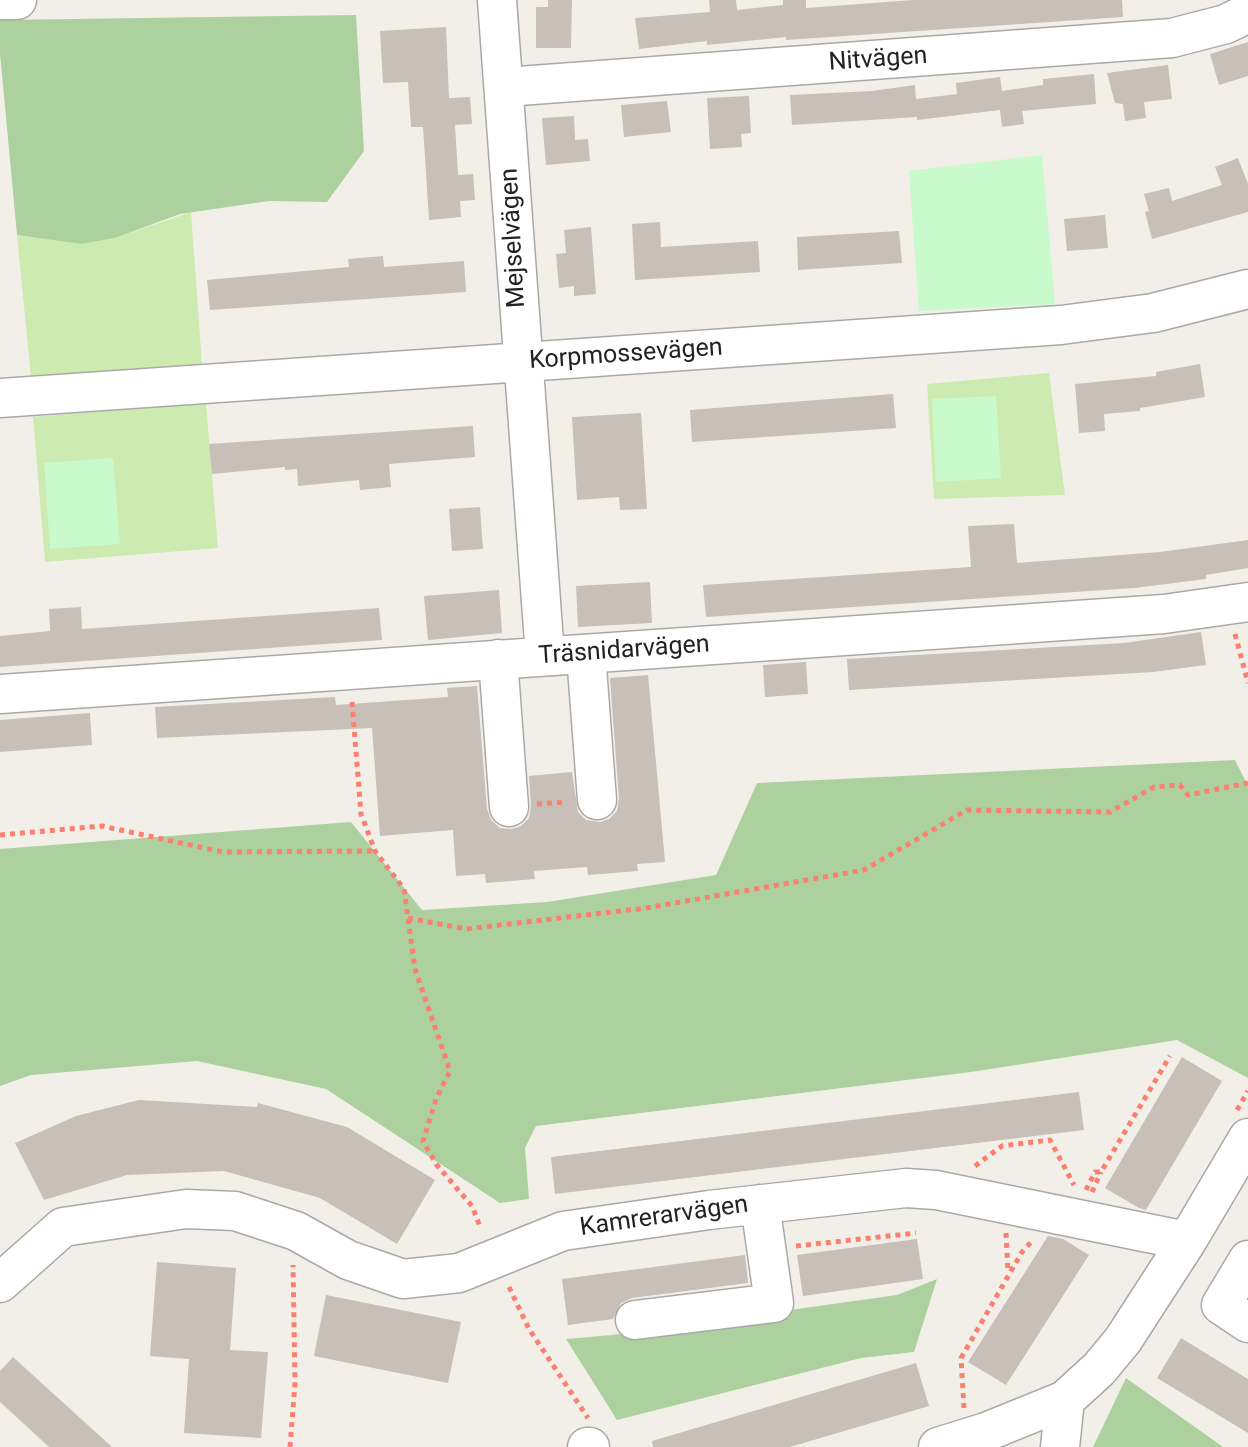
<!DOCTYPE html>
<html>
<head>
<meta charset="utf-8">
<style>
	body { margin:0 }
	canvas { display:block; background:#f2efe9 }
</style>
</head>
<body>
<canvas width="1248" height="1447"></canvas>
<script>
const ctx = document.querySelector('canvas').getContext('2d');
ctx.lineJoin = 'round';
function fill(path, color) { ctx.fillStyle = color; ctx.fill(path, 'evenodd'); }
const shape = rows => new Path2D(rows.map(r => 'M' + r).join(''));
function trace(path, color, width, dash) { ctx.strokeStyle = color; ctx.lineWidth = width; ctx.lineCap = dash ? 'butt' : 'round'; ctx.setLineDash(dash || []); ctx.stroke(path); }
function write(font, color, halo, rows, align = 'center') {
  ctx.font = font + ' Roboto,sans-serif'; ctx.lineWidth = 8; ctx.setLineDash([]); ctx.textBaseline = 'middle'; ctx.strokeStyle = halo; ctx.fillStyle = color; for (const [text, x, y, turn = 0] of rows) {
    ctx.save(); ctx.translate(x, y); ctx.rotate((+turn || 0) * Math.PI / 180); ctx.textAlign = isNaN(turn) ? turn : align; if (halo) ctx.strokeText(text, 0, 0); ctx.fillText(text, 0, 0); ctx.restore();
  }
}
const grass = shape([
	[191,212,202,365,31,378,17,235,81,244,115,238],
	[1049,373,1065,495,934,499,927,384],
	[206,403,218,548,45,562,33,417]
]);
const forest = shape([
	[356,15,364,151,327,202,269,201,180,214,115,238,81,244,17,235,0,53,0,20],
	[1235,760,1248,786,1248,1078,1177,1040,971,1072,536,1126,525,1148,529,1199,500,1203,326,1089,197,1061,31,1075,0,1086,0,849,351,822,422,910,547,902,716,875,757,783],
	[937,1279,914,1352,861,1358,617,1420,566,1339,612,1335,897,1295],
	[1126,1378,1223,1447,1093,1447]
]);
const park = shape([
	[1042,155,1055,304,919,311,909,171],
	[996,396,1001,478,936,482,932,399],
	[113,458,120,544,50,549,44,463]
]);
const building = shape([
	[548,0,572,0,571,48,536,48,536,7,548,7],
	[709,0,736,0,737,10,783,5,783,0,806,0,806,8,913,0,1122,0,1123,17,786,40,786,37,707,45,707,41,639,49,635,18,710,12],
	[446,27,449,98,470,97,472,124,455,125,458,175,473,174,475,200,460,201,461,217,429,220,423,127,411,127,408,82,383,83,380,31],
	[1248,42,1248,76,1219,85,1210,54],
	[1168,65,1172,99,1144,102,1146,118,1125,121,1123,104,1115,103,1107,73],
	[1094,74,1096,104,1022,111,1024,124,1002,127,1000,110,917,120,917,117,792,125,790,95,872,91,915,85,916,99,957,94,956,83,1000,77,1002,91,1043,85,1043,79],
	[749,96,751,133,741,134,742,147,710,149,707,98],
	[667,101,671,132,624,137,621,105],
	[574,116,575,140,588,139,590,161,546,165,542,118],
	[1238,158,1248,184,1248,212,1152,239,1145,212,1149,211,1144,194,1169,188,1172,201,1222,185,1215,167],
	[1105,215,1108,248,1067,251,1064,219],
	[660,222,661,247,758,241,760,272,635,280,632,224],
	[591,227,596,294,574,296,574,286,559,288,556,254,566,253,564,230],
	[899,231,902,263,798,270,797,237],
	[383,256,384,267,464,261,466,292,210,310,207,280,349,267,348,259],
	[1200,364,1205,397,1140,408,1140,411,1104,414,1105,431,1079,433,1075,384,1156,376,1156,372],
	[893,394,896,428,692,442,690,410],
	[641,413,647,509,620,510,619,497,577,500,572,417],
	[473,426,475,457,389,464,391,487,360,490,359,480,298,486,297,469,285,470,285,467,212,474,209,444],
	[480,507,483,549,452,551,449,509],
	[1014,524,1017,563,1160,552,1248,540,1248,568,1206,575,1206,579,1134,588,706,617,703,585,971,567,968,526],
	[650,582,652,623,578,627,576,586],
	[499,590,502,633,428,640,424,596],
	[81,607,82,629,379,608,382,640,0,667,0,636,50,631,49,609],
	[1201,632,1206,665,1153,672,849,690,847,659,1124,643],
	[806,662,808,694,765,697,763,665],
	[648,675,665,862,637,864,638,871,588,875,587,867,534,871,535,879,486,883,485,874,456,876,453,830,380,836,372,728,157,738,155,707,335,697,336,705,448,697,447,688,477,686,487,809,491,820,500,828,512,829,521,826,529,818,531,806,529,776,572,772,578,812,586,820,600,822,609,819,617,811,619,799,610,678],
	[90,713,92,745,0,752,0,720],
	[1182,1057,1222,1081,1146,1210,1139,1208,1105,1188],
	[1079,1092,1084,1130,555,1194,551,1157],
	[139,1100,257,1107,258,1103,347,1127,435,1180,397,1244,320,1198,224,1171,127,1175,44,1200,15,1143,76,1116],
	[1048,1236,1063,1239,1089,1255,1006,1385,968,1362],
	[917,1239,923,1279,803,1296,797,1255],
	[745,1255,748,1283,632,1298,621,1303,613,1319,568,1325,562,1279],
	[157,1262,236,1268,230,1350,268,1352,261,1438,184,1433,189,1359,150,1356],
	[326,1295,461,1322,448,1383,314,1356],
	[1181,1338,1248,1379,1248,1433,1157,1378],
	[13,1357,112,1447,49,1447,11,1412,0,1402,0,1371],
	[916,1363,929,1406,790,1447,653,1447,652,1441]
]);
const path = shape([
	[1235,634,1248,683],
	[352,702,361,814,375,851,404,889,415,969,450,1071,436,1099,423,1141,436,1164,472,1206,481,1229],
	[537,804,566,802],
	[0,835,102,826,223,852,374,851],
	[408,918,466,929,646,908,864,870,967,810,1110,812,1154,787,1180,785,1188,795,1248,783],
	[1237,1110,1248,1091],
	[975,1166,1002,1146,1050,1140,1074,1185],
	[1086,1190,1095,1172,1101,1172,1170,1056],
	[1092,1192,1101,1172],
	[1006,1233,1008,1272],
	[796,1246,916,1233],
	[509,1287,529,1329,588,1418],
	[964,1408,961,1358,1022,1252,1033,1240],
	[290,1447,295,1383,293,1265]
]);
const minor = shape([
	[0,0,17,0],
	[497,0,545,656],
	[505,87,1172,38,1226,24,1248,13],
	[0,398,1061,325,1153,313,1248,289],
	[586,654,597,800],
	[498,659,509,807],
	[0,694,1164,614,1248,602],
	[1248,1260,1221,1305,1248,1323],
	[0,1283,63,1227,186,1209,235,1211,296,1231,348,1260,403,1279,459,1273,563,1231,709,1210,906,1188,936,1190,1187,1241],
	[635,1320,774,1303,760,1204],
	[587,1447,590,1447],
	[938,1447,986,1432,1065,1400],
	[1060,1447,1065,1400,1099,1369,1123,1340,1187,1241,1248,1138]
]);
const streetNames = [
	["Nitvägen",878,60,-4],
	["Mejselvägen",514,238,-93],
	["Korpmossevägen",626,355,-4],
	["Träsnidarvägen",624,651,-4],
	["Kamrerarvägen",664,1217,-8]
];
fill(grass, '#cdebb0');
fill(forest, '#add19e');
fill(park, '#c8facc');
fill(building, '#c7bfb8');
trace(minor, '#a9a9a9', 41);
trace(path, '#fa8072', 5, [5, 5]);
trace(minor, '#fff', 38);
write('25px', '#222', '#fff', streetNames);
</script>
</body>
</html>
